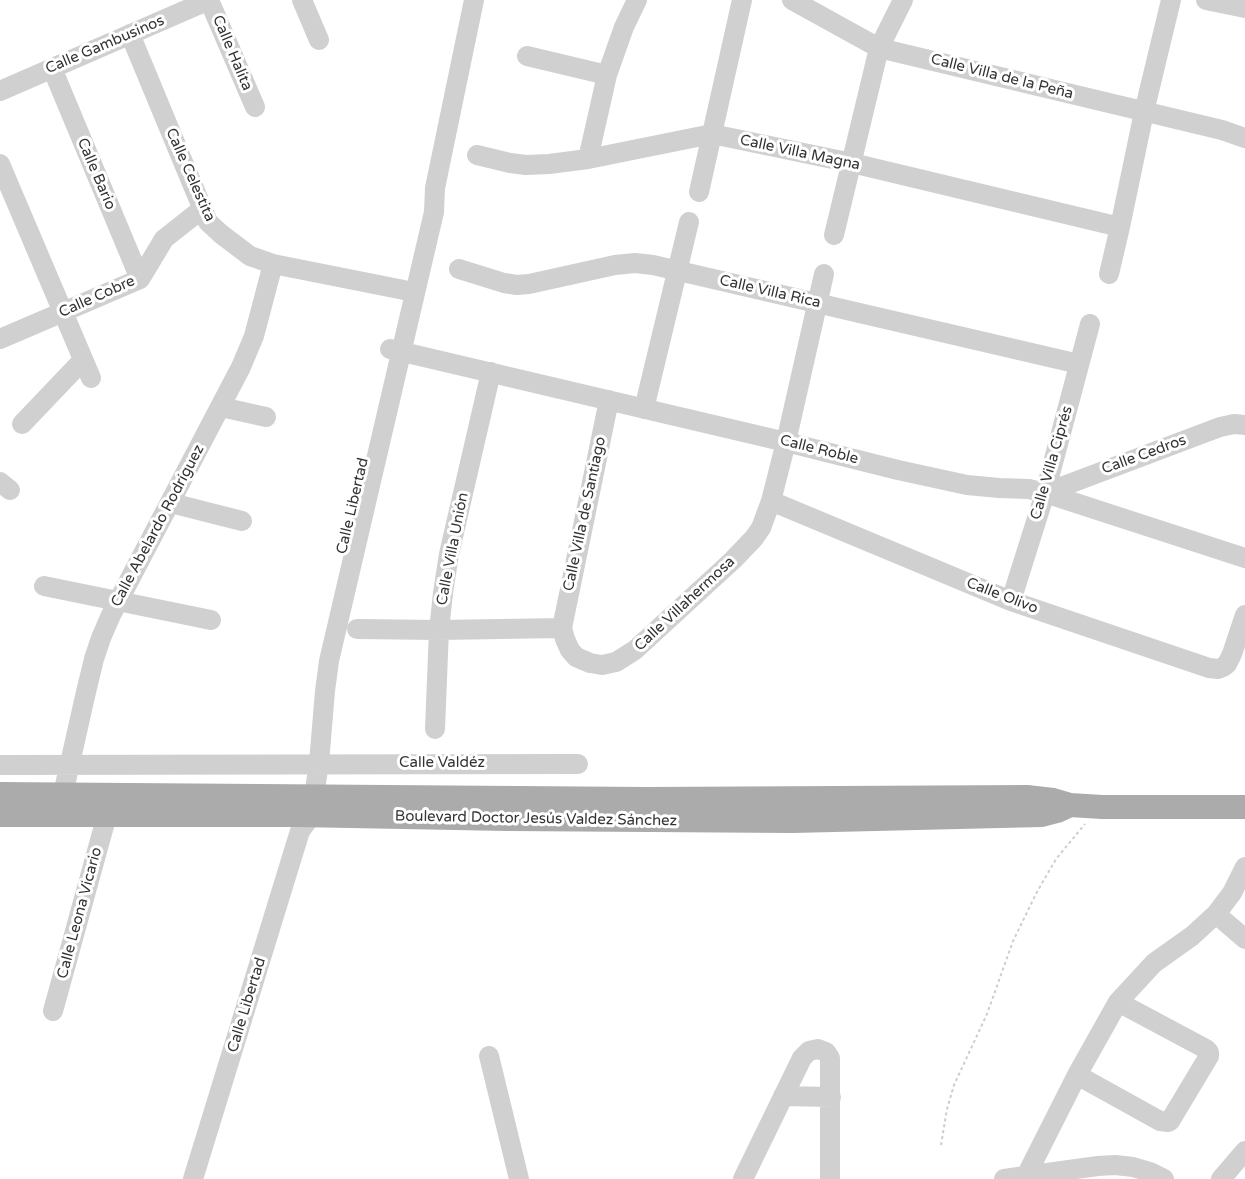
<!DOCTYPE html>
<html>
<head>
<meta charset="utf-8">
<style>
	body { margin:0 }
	canvas { display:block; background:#fff }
</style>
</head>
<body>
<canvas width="1245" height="1179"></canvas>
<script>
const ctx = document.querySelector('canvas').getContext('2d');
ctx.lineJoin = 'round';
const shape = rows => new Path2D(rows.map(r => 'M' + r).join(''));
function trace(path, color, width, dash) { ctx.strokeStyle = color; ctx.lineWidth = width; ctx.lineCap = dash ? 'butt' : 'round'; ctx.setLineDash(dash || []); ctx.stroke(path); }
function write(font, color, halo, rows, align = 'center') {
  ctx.font = font + ' "Varela Round",sans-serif'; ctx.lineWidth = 6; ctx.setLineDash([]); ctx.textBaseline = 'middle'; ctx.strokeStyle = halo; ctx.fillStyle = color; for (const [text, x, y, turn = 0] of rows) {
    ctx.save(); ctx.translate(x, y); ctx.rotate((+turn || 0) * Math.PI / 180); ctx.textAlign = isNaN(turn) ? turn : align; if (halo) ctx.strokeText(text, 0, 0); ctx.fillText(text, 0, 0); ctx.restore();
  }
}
const path = shape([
	[941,1145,947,1109,954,1085,987,1014,1013,941,1037,892,1056,859,1085,824]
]);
const minor = shape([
	[302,0,319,40],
	[792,0,879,48,1222,130,1245,138],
	[1206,0,1245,8],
	[130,34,208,222,221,234,250,256,273,264,404,290],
	[527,56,607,75],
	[52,68,140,279],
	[0,91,209,0,255,107],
	[477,155,510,163,526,165,549,164,588,159,712,134,852,163,1120,227],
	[588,159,607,75,624,27,637,0],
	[0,164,91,378],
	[699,192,742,0],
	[834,235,879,48,903,0],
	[459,269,504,283,517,285,529,284,615,265,635,263,653,265,1079,364],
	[1109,274,1120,227,1144,112,1171,0],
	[0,339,140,279,164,239,202,209],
	[390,349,786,442,898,470,967,485,999,488,1029,489,1045,493,1245,558],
	[609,400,562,628,565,639,570,650,576,657,590,663,602,665,616,662,635,650,733,560,754,538,761,528,771,501,786,442,824,274],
	[221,407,266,417],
	[644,409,689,222],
	[22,424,83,360],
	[0,482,10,490],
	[1045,493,1220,427,1234,424,1245,425],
	[771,501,1011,601,1209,668,1218,669,1223,667,1227,664,1232,654,1245,615],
	[171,503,242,521],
	[44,586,211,620],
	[1011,601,1045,493,1090,324],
	[357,629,439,630,562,628],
	[435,729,439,630,443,593,449,554,491,372],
	[0,765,578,764],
	[63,794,86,692,94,659,101,638,111,615,241,367,254,336,273,264],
	[1216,914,1245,939],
	[53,1011,107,815],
	[489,1056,519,1179],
	[1077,1075,1160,1121,1168,1122,1170,1121,1209,1056,1209,1052,1206,1049,1118,1002],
	[783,1096,831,1097],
	[1026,1176,1077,1075,1118,1002,1154,963,1192,936,1216,914,1232,893,1245,867],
	[193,1179,300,831,311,816,319,763,325,691,329,661,434,212,435,188,474,0],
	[743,1179,802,1058,809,1051,818,1049,826,1052,830,1058,830,1179],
	[1004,1179,1098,1166,1115,1165,1133,1167,1150,1172,1164,1179],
	[1221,1179,1245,1151]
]);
const major = shape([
	[0,794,646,799,1027,797,1053,800,1070,805,1102,807,1245,807],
	[0,815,298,815,507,819,792,821,1042,815,1057,811,1070,805]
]);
const streetNames = [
	["Calle Gambusinos",105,45,-23],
	["Calle Halita",232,53,67],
	["Calle Villa de la Peña",1002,77,14],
	["Calle Villa Magna",800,153,12],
	["Calle Bario",96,174,67],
	["Calle Celestita",190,175,66],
	["Calle Villa Rica",770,292,13],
	["Calle Cobre",97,297,-24],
	["Calle Roble",819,450,14],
	["Calle Cedros",1144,455,-20],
	["Calle Villa Ciprés",1052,463,-74],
	["Calle Libertad",353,506,-77],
	["Calle Villa de Santiago",585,514,-78],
	["Calle Abelardo Rodríguez",158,526,-62],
	["Calle Villa Unión",453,549,-79],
	["Calle Olivo",1002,596,21],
	["Calle Villahermosa",685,604,-43],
	["Calle Valdéz",442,763],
	["Boulevard Doctor Jesús Valdez Sánchez",536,819,1],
	["Calle Leona Vicario",80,913,-75],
	["Calle Libertad",247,1005,-73]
];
trace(path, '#cdcdcd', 2, [3, 3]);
trace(minor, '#d0d0d0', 20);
trace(major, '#ababab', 24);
write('15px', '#333', '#fff', streetNames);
</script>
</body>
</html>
